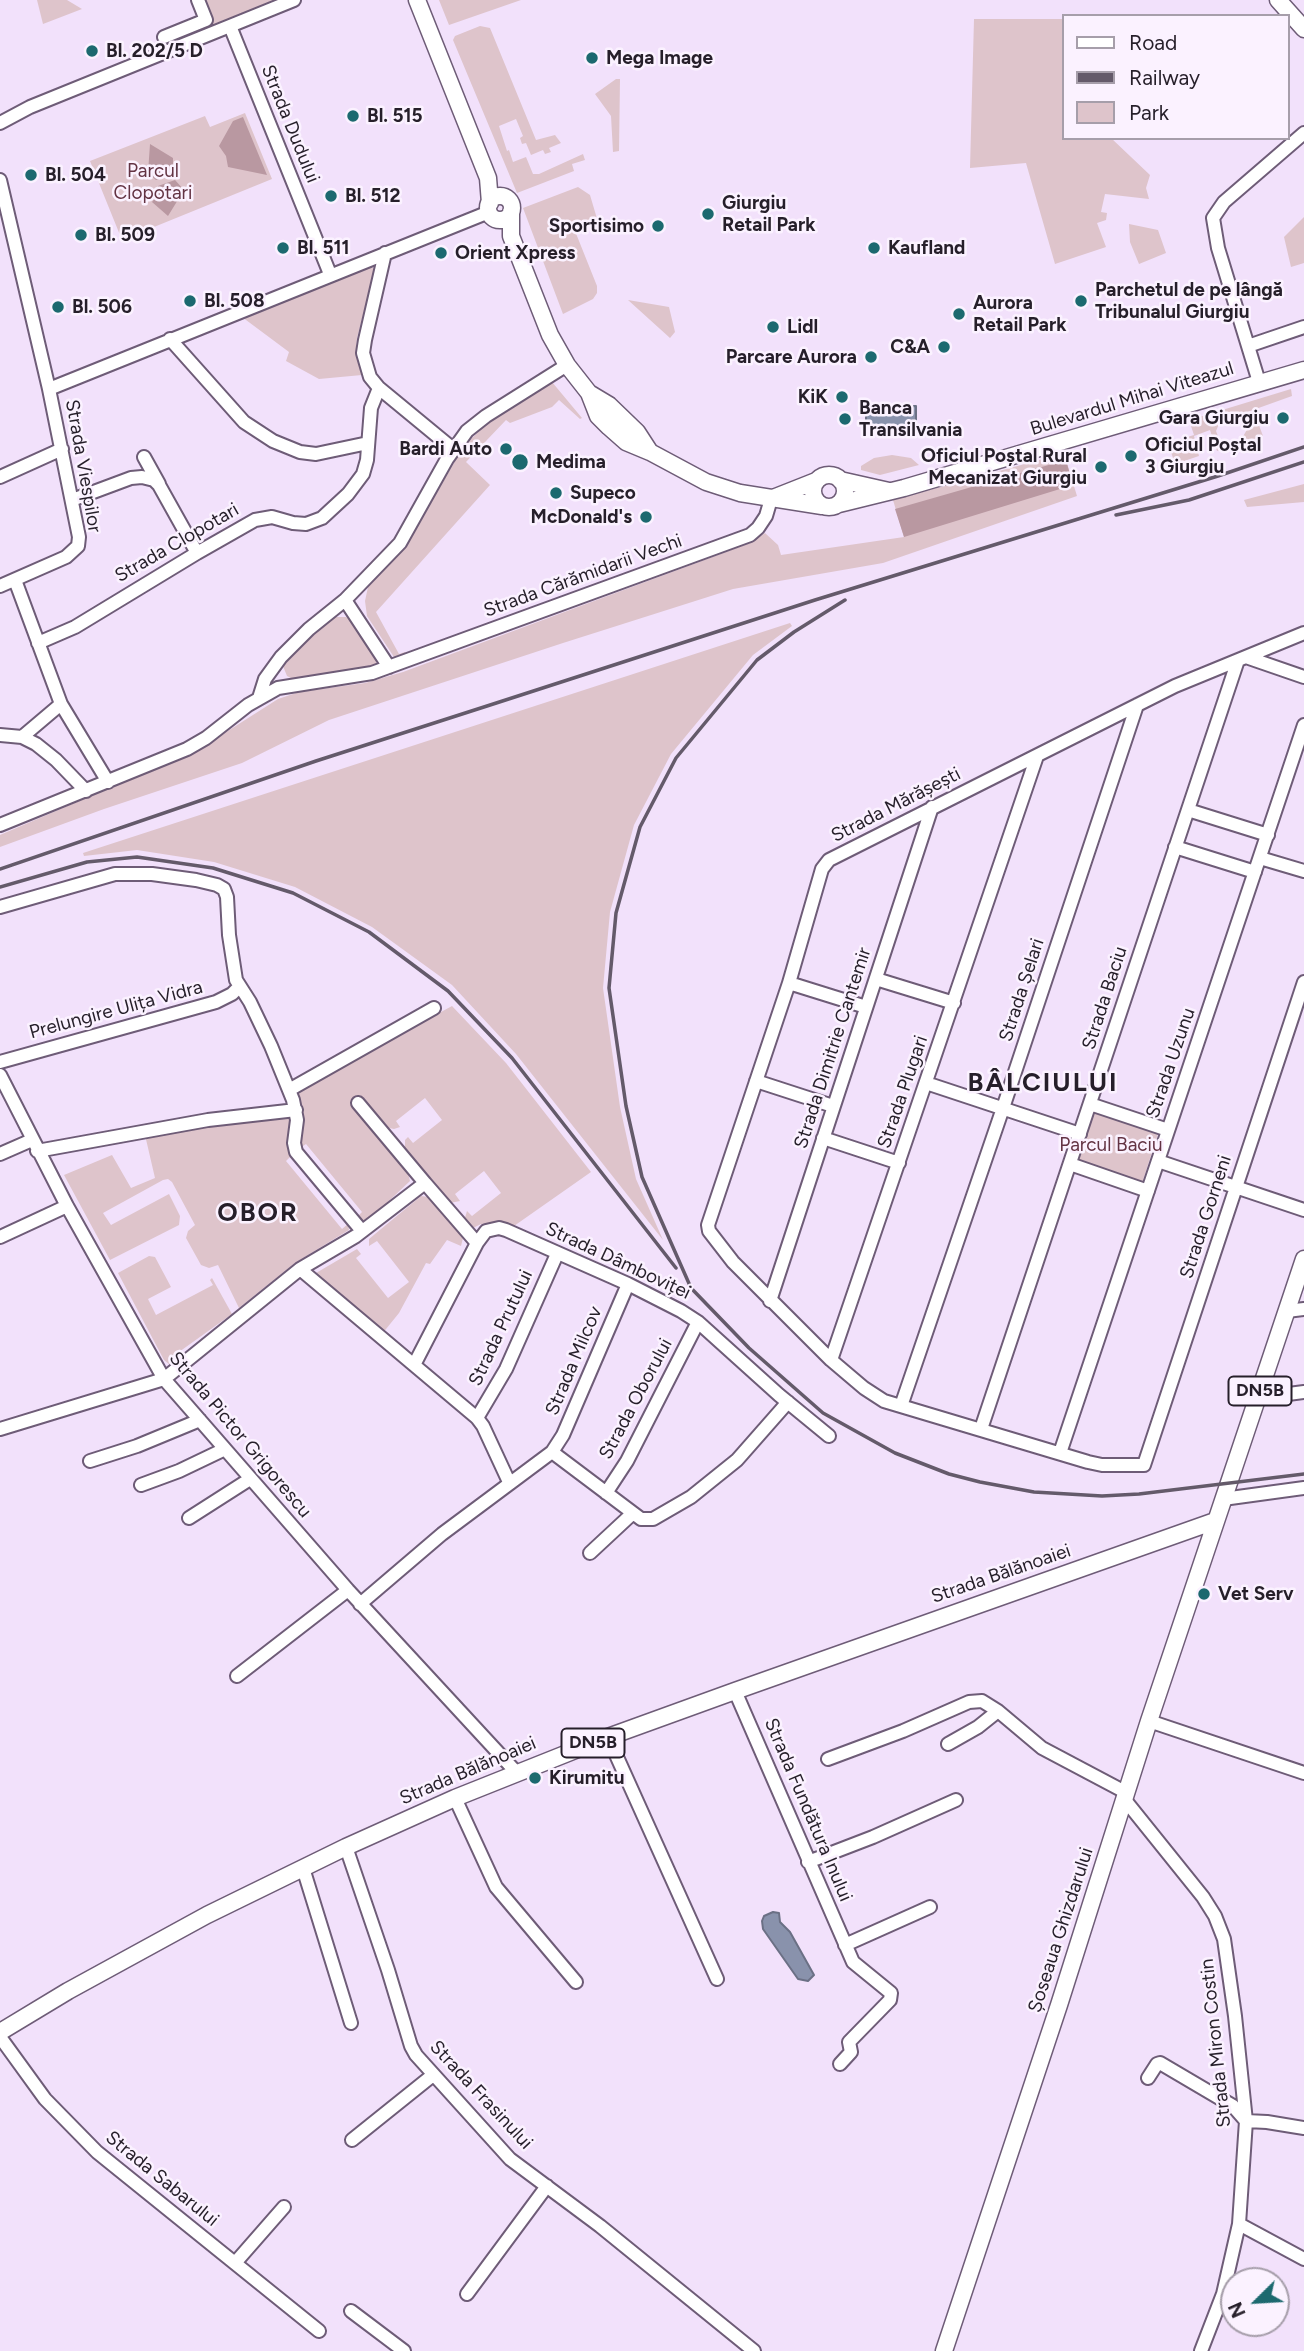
<!DOCTYPE html>
<html>
<head>
<meta charset="utf-8">
<style>
	body { margin:0 }
	#map { position:relative; width:1304px; height:2351px; overflow:hidden; background:#f2e1fb; font-family:Figtree,sans-serif }
	canvas { display:block }
	.legend { position:absolute; left:1062px; top:14px; width:228px; height:126px; box-sizing:border-box; background:#fbf2ff; border:2px solid #a69eaa; margin:0; padding:9px 12px; list-style:none; font-size:21px; color:#261f2a }
	.legend li { display:flex; align-items:center; gap:14px; height:35px }
	.legend b { width:35px; border:2px solid #a69eaa }
	.north { position:absolute; left:1220px; top:2267px; width:70px; height:70px; box-sizing:border-box; background:#fbf2ff; border:2px solid #a69eaa; border-radius:50%; rotate:246deg; font-size:19px; font-weight:700; line-height:28px; text-align:center; color:#261f2a }
	.north::after { content:''; display:block; margin:auto; width:24px; height:32px; background:#1c696f; clip-path:polygon(50% 0,100% 100%,50% 72%,0 100%) }
</style>
</head>
<body>
<div id="map">
<canvas width="1304" height="2351"></canvas>
<ul class="legend">
<li><b style="height:9px;background:#fff"></b>Road</li>
<li><b style="height:9px;background:#645a6a"></b>Railway</li>
<li><b style="height:19px;background:#dec4cb"></b>Park</li>
</ul>
<div class="north">N</div>
</div>
<script>
const ctx = document.querySelector('canvas').getContext('2d');
ctx.lineJoin = 'round';
function fill(path, color) { ctx.fillStyle = color; ctx.fill(path, 'evenodd'); }
const shape = rows => new Path2D(rows.map(r => 'M' + r).join(''));
function trace(path, color, width, dash) { ctx.strokeStyle = color; ctx.lineWidth = width; ctx.lineCap = dash ? 'butt' : 'round'; ctx.setLineDash(dash || []); ctx.stroke(path); }
function write(font, color, halo, rows, align = 'center') {
  ctx.font = font + ' Figtree,sans-serif'; ctx.lineWidth = 5; ctx.setLineDash([]); ctx.textBaseline = 'middle'; ctx.strokeStyle = halo; ctx.fillStyle = color; for (const [text, x, y, turn = 0] of rows) {
    ctx.save(); ctx.translate(x, y); ctx.rotate((+turn || 0) * Math.PI / 180); ctx.textAlign = isNaN(turn) ? turn : align; if (halo) ctx.strokeText(text, 0, 0); ctx.fillText(text, 0, 0); ctx.restore();
  }
}
const green = shape([
	[37,0,67,0,82,9,43,24],
	[198,0,275,0,172,41,208,24],
	[439,0,521,0,449,25],
	[974,19,1064,19,1064,138,1111,138,1150,175,1146,188,1149,199,1105,194,1101,212,1107,213,1106,220,1097,223,1106,247,1055,264,1026,163,970,168],
	[480,26,490,28,536,140,555,135,561,143,549,148,551,152,545,154,543,150,531,155,526,143,522,144,520,138,523,136,516,119,499,126,507,151,509,150,513,162,526,157,533,174,539,174,583,154,585,160,572,164,574,171,517,193,453,40,455,36],
	[616,79,620,79,619,151,613,152,611,116,595,94],
	[245,113,272,179,122,240,90,161,205,116,210,127],
	[578,187,590,195,598,222,575,231,597,286,597,293,593,299,563,314,523,208],
	[1304,217,1304,263,1291,267,1284,237],
	[1129,224,1158,230,1166,253,1139,264,1130,242],
	[367,266,374,268,374,272,357,338,356,352,362,375,319,379,286,361,289,352,242,317],
	[628,300,669,307,675,332,670,338],
	[552,382,582,418,580,419,559,400,552,407,510,423,506,420,466,462,490,485,376,612,399,654,405,652,407,656,394,657,367,616,365,601,368,587,408,542,458,456,472,438,490,421],
	[1291,389,1292,396,1225,420,1219,424,1216,431,1221,444,1232,445,1241,440,1249,426,1257,420,1263,436,1217,451,1210,430,1194,436,1199,456,1175,464,1168,443,1194,435,1191,426,1196,418],
	[892,455,911,458,919,465,880,475,861,470,861,466,874,458],
	[1054,456,1062,457,1066,460,1077,496,883,563,733,589,563,643,329,720,242,763,104,809,0,847,0,835,198,750,278,699,299,692,365,683,403,672,750,543,765,533,778,545,781,555,904,537,893,500],
	[1304,484,1304,502,1247,507,1244,500],
	[336,617,346,617,357,624,377,660,376,664,373,667,295,680,287,676,283,666,284,661,329,620],
	[790,623,792,626,753,655,671,754,634,825,610,912,603,988,620,1107,636,1179,663,1240,516,1054,452,985,372,927,295,887,214,862,137,850,84,856,83,853],
	[452,1006,506,1063,591,1172,514,1226,495,1223,481,1224,471,1229,464,1221,467,1211,472,1216,501,1193,484,1171,455,1194,460,1201,450,1203,405,1148,405,1140,408,1137,413,1143,442,1120,425,1098,396,1121,400,1127,394,1129,389,1128,364,1099,353,1108,408,1173,410,1181,373,1216,367,1220,362,1220,357,1217,362,1212,306,1144,300,1148,295,1092],
	[1094,1113,1158,1134,1142,1183,1078,1161],
	[292,1114,292,1155,286,1161,342,1229,348,1224,349,1230,295,1263,239,1308,218,1265,209,1268,201,1265,186,1238,188,1231,195,1225,172,1182,168,1179,163,1180,103,1213,111,1225,169,1194,180,1216,179,1225,110,1260,64,1175,112,1155,131,1188,155,1178,145,1135,210,1123],
	[421,1196,429,1197,463,1238,461,1246,447,1240,430,1264,426,1263,399,1313,382,1334,316,1273,357,1249,361,1254,356,1258,388,1298,409,1282,377,1241,369,1246,369,1239],
	[149,1256,155,1257,171,1287,148,1299,156,1315,213,1285,210,1280,212,1278,232,1314,172,1357,174,1362,170,1365,164,1360,118,1273]
]);
const forest = shape([
	[243,117,267,175,228,167,226,156,219,146,233,121],
	[150,144,173,158,173,174,156,180,148,173],
	[175,180,184,190,168,216,152,202,156,197,158,186],
	[1066,460,1073,485,904,537,895,509]
]);
const water = shape([
	[916,406,916,432,866,433,866,407,916,406],
	[773,1912,779,1913,780,1922,790,1932,814,1975,808,1981,798,1979,763,1929,762,1921,764,1916,773,1912]
]);
const minor = shape([
	[230,26,330,274],
	[164,37,206,20,198,0],
	[0,123,30,107,294,0],
	[0,180,49,389,79,537,78,546,66,557,0,586],
	[385,253,365,340,363,353,370,377,379,388,453,449],
	[170,339,244,422,273,441,300,452,316,454,368,443],
	[1248,346,1304,327],
	[1259,382,1218,248,1213,218,1224,202,1304,133],
	[49,389,489,212],
	[144,457,159,484],
	[0,477,62,449],
	[72,500,131,478,142,477,154,480,159,485,197,553],
	[15,580,61,704,108,782],
	[345,600,389,667],
	[1304,633,1175,686,829,860,822,869,789,983,708,1225,709,1231,733,1262,831,1360,864,1388,884,1401,1088,1462,1102,1465,1144,1465,1304,982],
	[38,643,75,627,197,553,255,520,272,517,293,523,306,524,322,518,348,494,363,474,367,460,371,408,379,388],
	[1246,657,1304,677],
	[259,698,265,679,281,657,309,629,345,600,400,543,447,459,467,431,486,416,567,365],
	[0,735,22,737,36,744,56,760,86,791],
	[22,737,61,704],
	[1188,810,1268,835],
	[0,825,187,749,206,738,248,705,278,688,372,673,750,535,758,528,766,516,771,499],
	[1175,847,1255,872],
	[1260,858,1304,871],
	[0,907,115,874,152,874,196,880,217,885,224,889,227,897,229,935,236,980,250,1002,271,1046,293,1100,297,1120,294,1143,296,1152,362,1231],
	[876,979,954,1003],
	[789,983,866,1007],
	[0,1062,216,1002,232,994,239,987],
	[0,1075,67,1206,164,1379,348,1590,517,1773],
	[756,1081,833,1106],
	[926,1083,1080,1134],
	[289,1090,434,1008],
	[1090,1104,1168,1130],
	[823,1138,899,1163],
	[37,1151,208,1120,296,1110],
	[0,1154,32,1140],
	[1158,1161,1304,1210],
	[1070,1164,1148,1191],
	[425,1183,477,1243,486,1231,499,1228,506,1230,628,1284,681,1311,698,1322,779,1395,829,1436],
	[0,1237,67,1206],
	[477,1243,414,1365,477,1418,483,1426,509,1482],
	[300,1269,414,1365],
	[770,1301,932,807],
	[1287,1311,1304,1309],
	[831,1360,1037,756],
	[1258,1398,1304,1392],
	[901,1406,1003,1108,1137,705],
	[477,1418,506,1369,557,1254],
	[0,1429,164,1379,300,1269,356,1236,425,1183,358,1103],
	[981,1429,1238,660],
	[552,1452,641,1519,653,1519,691,1497,737,1460,788,1402],
	[1060,1453,1304,725],
	[90,1461,137,1446,200,1420],
	[141,1485,179,1471,225,1449],
	[606,1493,627,1461,698,1322],
	[1223,1499,1304,1488],
	[189,1518,250,1479],
	[590,1553,633,1513],
	[360,1604,442,1534,552,1452,563,1435,628,1284],
	[237,1676,348,1590],
	[735,1691,853,1962,891,1993,890,2000,849,2042,851,2052,840,2064],
	[1149,1721,1304,1773],
	[608,1737,717,1979],
	[948,1744,978,1727,998,1711],
	[828,1759,903,1731,969,1702,982,1701,998,1711,1042,1748,1127,1793],
	[455,1798,496,1887,576,1982],
	[1125,1800,1203,1897,1215,1916,1224,1939,1235,2016,1246,2121,1239,2224,1223,2294,1201,2351],
	[346,1847,388,1970,411,2046,416,2055,510,2159,600,2226,754,2351],
	[808,1862,873,1837,956,1800],
	[303,1868,351,2023],
	[845,1945,930,1907],
	[0,2037,45,2099,97,2152,319,2331],
	[1148,2078,1157,2064,1160,2063,1233,2106,1246,2121,1267,2122,1304,2128],
	[352,2140,433,2075],
	[1239,2224,1304,2259],
	[235,2263,284,2207],
	[467,2294,547,2186],
	[351,2311,404,2351]
]);
const major = shape([
	[417,0,488,178,490,203],
	[1278,0,1304,29],
	'488 208a12 12 0 1 1 24 0a12 12 0 1 1-24 0Z',
	[511,212,511,236,550,335,567,365,589,393,598,416,609,427,626,442,650,452,706,482,740,493,822,506],
	[589,393,609,405,637,432,650,452],
	'813 491a16 16 0 1 1 32 0a16 16 0 1 1-32 0Z',
	[840,480,889,491],
	[773,498,816,481],
	[839,504,904,488,1304,370],
	[0,2032,68,1991,207,1915,346,1847,455,1798,608,1737,735,1691,1215,1521],
	[944,2351,1059,2005,1149,1721,1304,1259]
]);
const rail = shape([
	[1116,515,1189,500,1304,462],
	[845,600,794,632,757,660,676,758,640,827,616,913,609,988,626,1106,642,1177,691,1288,749,1348,823,1413,895,1453,949,1474,980,1482,1034,1492,1102,1496,1139,1494,1304,1474],
	[0,869,316,761,487,706,815,600,1218,476,1304,447],
	[0,887,87,862,137,857,213,868,293,893,369,932,448,991,512,1058,676,1268]
]);
const markers = [
	[92,51,7,"#1c696f"],
	[592,58,7,"#1c696f"],
	[353,116,7,"#1c696f"],
	[31,175,7,"#1c696f"],
	[331,196,7,"#1c696f"],
	[708,214,7,"#1c696f"],
	[658,226,7,"#1c696f"],
	[81,235,7,"#1c696f"],
	[283,248,7,"#1c696f"],
	[874,248,7,"#1c696f"],
	[441,253,7,"#1c696f"],
	[190,301,7,"#1c696f"],
	[1081,301,7,"#1c696f"],
	[58,307,7,"#1c696f"],
	[959,314,7,"#1c696f"],
	[773,327,7,"#1c696f"],
	[944,347,7,"#1c696f"],
	[871,357,7,"#1c696f"],
	[842,397,7,"#1c696f"],
	[1283,418,7,"#1c696f"],
	[845,419,7,"#1c696f"],
	[506,449,7,"#1c696f"],
	[1131,456,7,"#1c696f"],
	[520,462,9,"#1c696f"],
	[1101,467,7,"#1c696f"],
	[556,493,7,"#1c696f"],
	[646,517,7,"#1c696f"],
	[1204,1594,7,"#1c696f"],
	[535,1778,7,"#1c696f"]
];
const shields = [
	[1260,1391,63],
	[593,1743,63]
];
const shieldNames = [
	["DN5B",1260,1391],
	["DN5B",593,1743]
];
const poiNames = [
	["Bl. 202/5 D",106,51],
	["Mega Image",606,58],
	["Bl. 515",367,116],
	["Bl. 504",45,175],
	["Bl. 512",345,196],
	["Giurgiu",722,203],
	["Retail Park",722,225],
	["Sportisimo",644,226,"right"],
	["Bl. 509",95,235],
	["Bl. 511",297,248],
	["Kaufland",888,248],
	["Orient Xpress",455,253],
	["Parchetul de pe lângă",1095,290],
	["Tribunalul Giurgiu",1095,312],
	["Bl. 508",204,301],
	["Aurora",973,303],
	["Retail Park",973,325],
	["Bl. 506",72,307],
	["Lidl",787,327],
	["C&A",930,347,"right"],
	["Parcare Aurora",857,357,"right"],
	["KiK",828,397,"right"],
	["Banca",859,408],
	["Transilvania",859,430],
	["Gara Giurgiu",1269,418,"right"],
	["Oficiul Poștal",1145,445],
	["3 Giurgiu",1145,467],
	["Bardi Auto",492,449,"right"],
	["Oficiul Poștal Rural",1087,456,"right"],
	["Mecanizat Giurgiu",1087,478,"right"],
	["Medima",536,462],
	["Supeco",570,493],
	["McDonald's",632,517,"right"],
	["Vet Serv",1218,1594],
	["Kirumitu",549,1778]
];
const streetNames = [
	["Strada Dudului",290,124,68],
	["Bulevardul Mihai Viteazul",1132,399,-17],
	["Strada Viespilor",83,466,80],
	["Strada Clopotari",177,543,-30],
	["Strada Cărămidarii Vechi",583,576,-20],
	["Strada Mărășești",896,805,-27],
	["Strada Șelari",1022,990,-72],
	["Strada Baciu",1105,998,-72],
	["Prelungire Ulița Vidra",116,1010,-15],
	["Strada Dimitrie Cantemir",833,1048,-72],
	["Strada Uzunu",1171,1063,-71],
	["Strada Plugari",903,1092,-71],
	["Strada Gorneni",1206,1217,-72],
	["Strada Dâmboviței",618,1261,25],
	["Strada Prutului",501,1328,-65],
	["Strada Milcov",574,1361,-67],
	["Strada Oborului",636,1399,-62],
	["Strada Pictor Grigorescu",240,1435,50],
	["Strada Bălănoaiei",1001,1574,-19],
	["Strada Bălănoaiei",468,1771,-23],
	["Strada Fundătura Inului",808,1810,67],
	["Șoseaua Ghizdarului",1061,1930,-72],
	["Strada Miron Costin",1216,2043,-96],
	["Strada Frasinului",481,2095,47],
	["Strada Sabarului",162,2179,39]
];
const parkNames = [
	["Parcul",153,171],
	["Clopotari",153,193],
	["Parcul Baciu",1111,1145]
];
const districtNames = [
	["BÂLCIULUI",1043,1083],
	["OBOR",258,1213]
];
fill(green, '#dec4cb');
fill(forest, '#b998a1');
fill(water, '#8992ac');
trace(water, '#6b7085', 2);
trace(minor, '#6e5c77', 16);
trace(major, '#6e5c77', 19);
trace(minor, '#fff', 12);
trace(major, '#fff', 16);
trace(rail, '#645a6a', 3.5);
for (const [x, y, r, color] of markers) { const dot = new Path2D(); dot.arc(x, y, r, 0, 2 * Math.PI); ctx.fillStyle = color; ctx.fill(dot); trace(dot, '#fbf2ff', 2.5); }
for (const [x, y, w] of shields) { const box = new Path2D(); box.roundRect(x - w / 2, y - 14.5, w, 29, 5); ctx.fillStyle = '#fbf2ff'; ctx.fill(box); trace(box, '#261f2a', 2); }
write('bold 18px', '#261f2a', null, shieldNames);
write('bold 19px', '#261f2a', '#fbf2ff', poiNames, 'left');
write('19px', '#261f2a', '#fbf2ff', streetNames);
write('19px', '#633343', '#fbf2ff', parkNames);
ctx.letterSpacing = '2px';
write('bold 26px', '#261f2a', '#fbf2ff', districtNames);
ctx.letterSpacing = '0px';
</script>
</body>
</html>
